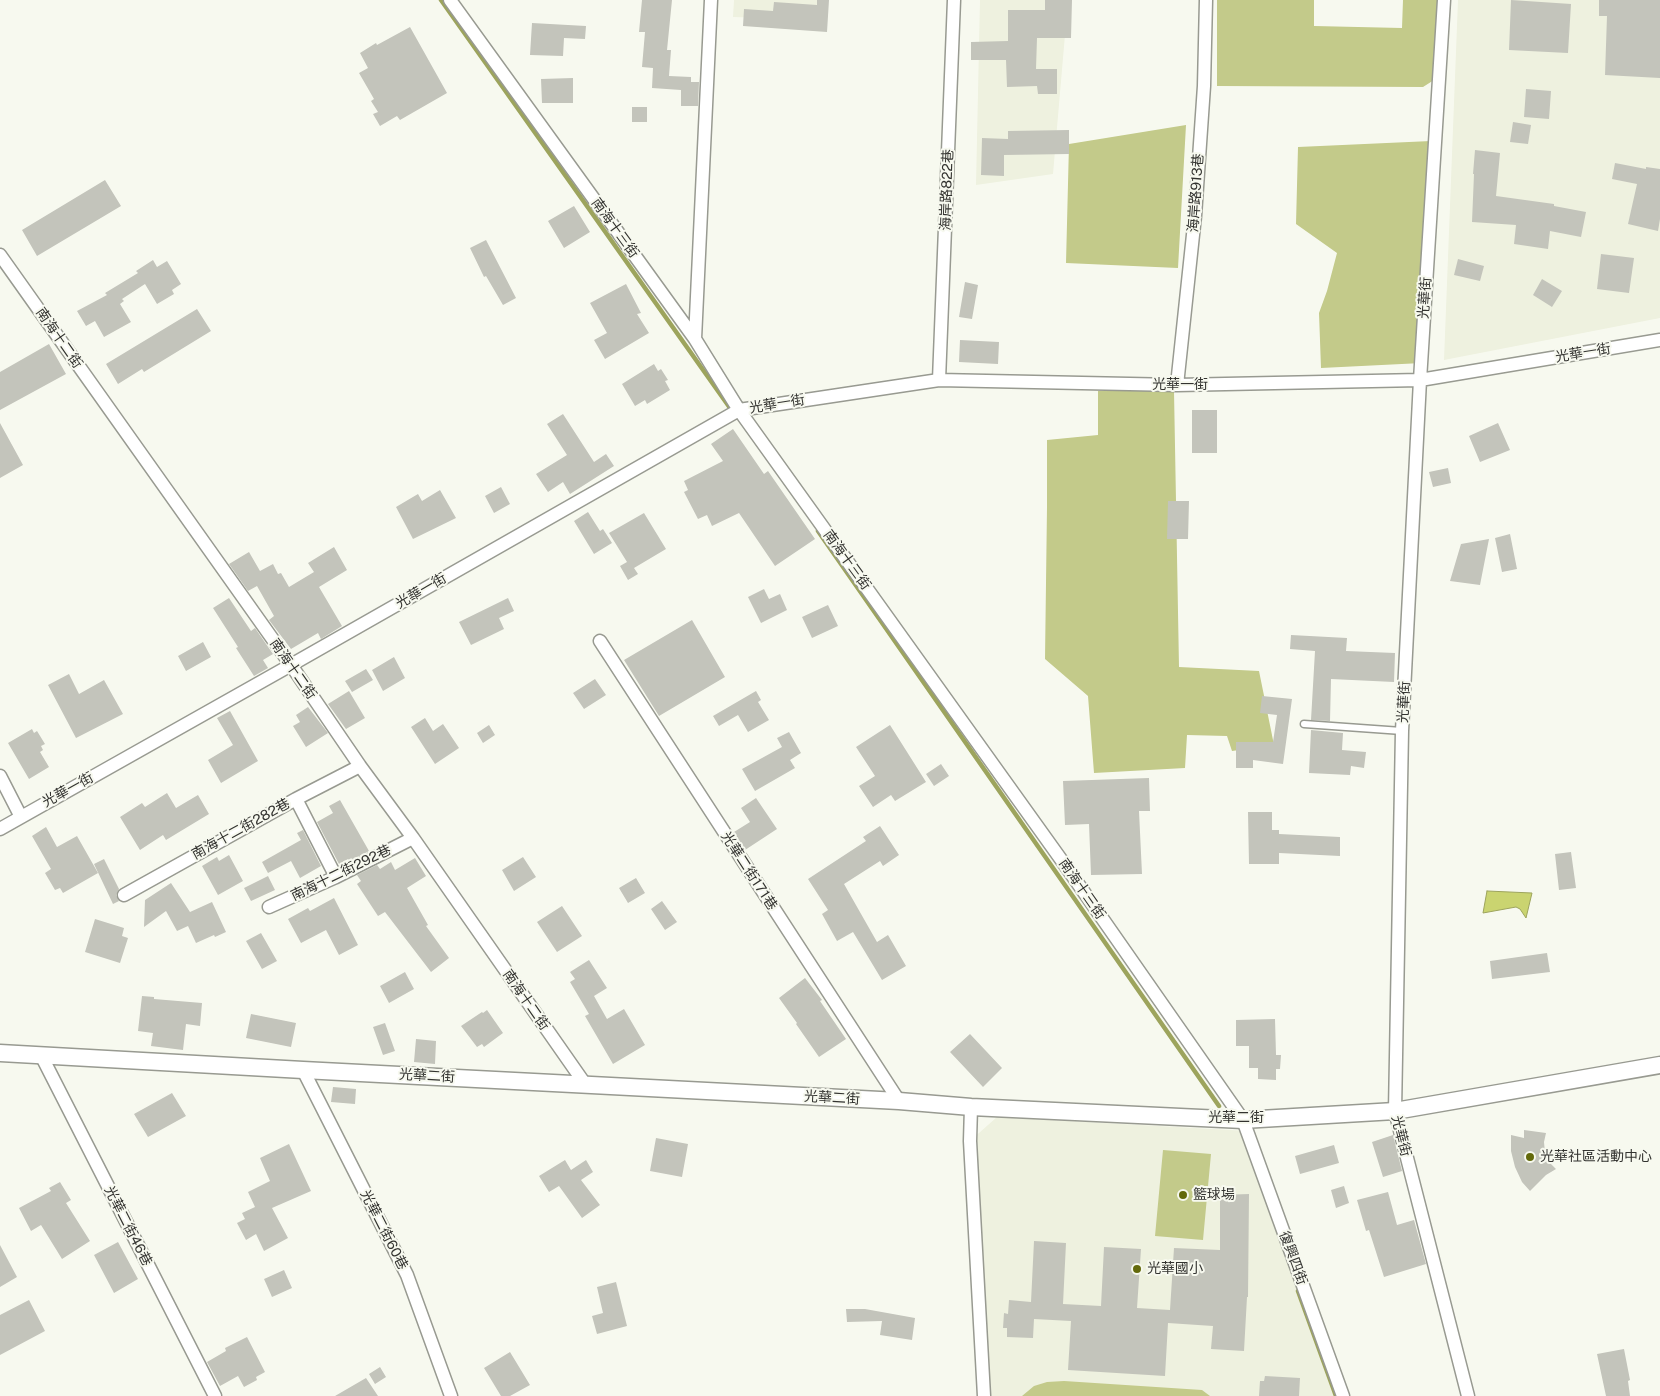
<!DOCTYPE html>
<html>
<head>
<meta charset="utf-8">
<style>
	body { margin:0 }
	canvas { display:block; background:#f7f9ef }
</style>
</head>
<body>
<canvas width="1660" height="1396"></canvas>
<script>
const ctx = document.querySelector('canvas').getContext('2d');
ctx.lineJoin = 'round';
function fill(path, color) { ctx.fillStyle = color; ctx.fill(path, 'evenodd'); }
const shape = rows => new Path2D(rows.map(r => 'M' + r).join(''));
function trace(path, color, width, dash) { ctx.strokeStyle = color; ctx.lineWidth = width; ctx.lineCap = dash ? 'butt' : 'round'; ctx.setLineDash(dash || []); ctx.stroke(path); }
function write(font, color, halo, rows, align = 'center') {
  ctx.font = font + ' "Public Sans","Noto Sans TC",sans-serif'; ctx.lineWidth = 4; ctx.setLineDash([]); ctx.textBaseline = 'middle'; ctx.strokeStyle = halo; ctx.fillStyle = color; for (const [text, x, y, turn = 0] of rows) {
    ctx.save(); ctx.translate(x, y); ctx.rotate((+turn || 0) * Math.PI / 180); ctx.textAlign = isNaN(turn) ? turn : align; if (halo) ctx.strokeText(text, 0, 0); ctx.fillText(text, 0, 0); ctx.restore();
  }
}
const built = shape([
	[734,0,823,0,823,20,733,17],
	[980,0,1068,0,1053,174,976,185],
	[1458,0,1660,0,1660,318,1444,360],
	[997,1117,1248,1131,1337,1396,991,1396,970,1141]
]);
const green = shape([
	[1217,0,1314,0,1314,26,1402,28,1403,0,1440,0,1434,80,1423,87,1217,86],
	[1186,125,1178,268,1066,263,1069,144],
	[1431,141,1422,363,1321,368,1319,313,1327,291,1337,253,1296,224,1298,147],
	[1098,391,1174,391,1179,667,1259,671,1274,745,1232,751,1227,736,1187,735,1185,768,1094,773,1088,696,1045,659,1047,507,1047,440,1098,435],
	[1163,1150,1211,1154,1203,1240,1155,1236],
	[1064,1381,1202,1390,1210,1396,1022,1396,1034,1386,1047,1382]
]);
const water = shape([
	[1487,891,1532,893,1526,918,1520,909,1516,907,1483,913,1487,891]
]);
const stream = shape([
	[441,0,730,408],
	[818,531,1219,1106],
	[1298,1291,1336,1396]
]);
const building = shape([
	[642,0,672,0,667,50,671,50,669,76,691,77,691,82,699,82,698,106,681,106,681,90,652,88,653,68,642,67,645,32,639,32],
	[817,0,829,0,827,32,743,26,744,9,773,11,774,2,817,5],
	[1045,0,1072,0,1071,38,1037,38,1036,69,1057,69,1057,94,1038,94,1037,86,1007,87,1006,60,971,60,971,42,1008,41,1008,10,1045,10],
	[1511,0,1571,4,1568,53,1509,50],
	[1599,0,1660,0,1660,78,1605,75,1607,16,1599,16],
	[532,23,586,26,585,39,564,38,563,56,530,55],
	[410,27,447,93,400,120,397,116,380,126,373,114,378,112,371,101,374,99,359,73,368,68,360,53,376,43,377,45],
	[573,78,573,103,542,103,541,79],
	[1526,89,1551,91,1549,119,1524,117],
	[632,107,647,107,647,122,632,122],
	[1513,122,1531,125,1528,144,1510,142],
	[1069,130,1069,154,1004,155,1004,176,981,175,982,138,1008,139,1008,131],
	[1475,150,1500,153,1496,196,1554,204,1554,206,1586,212,1581,237,1550,231,1548,249,1514,244,1516,225,1472,222,1474,174,1473,174],
	[1615,163,1646,169,1646,167,1660,169,1660,219,1658,231,1628,224,1637,184,1612,179],
	[105,180,121,206,37,256,22,230],
	[574,206,590,232,564,248,548,221],
	[486,240,516,298,503,305,486,276,484,277,470,248],
	[1601,254,1634,258,1629,293,1597,289],
	[1458,259,1484,266,1480,281,1454,275],
	[153,260,157,267,167,261,181,284,172,290,174,294,157,304,145,284,122,299,124,301,120,304,131,322,104,337,95,321,86,326,77,311,107,295,105,293,138,273,136,271],
	[1542,279,1562,291,1552,307,1533,295],
	[965,282,978,285,972,319,959,317],
	[626,284,641,313,637,314,649,333,605,359,594,340,607,333,590,303],
	[197,309,211,331,144,372,142,369,118,384,106,364],
	[960,340,999,342,998,364,959,362],
	[49,344,66,374,0,410,0,372],
	[654,364,658,371,661,369,668,380,665,381,670,390,647,404,645,400,635,406,622,384],
	[1192,410,1217,410,1217,453,1192,453],
	[563,414,594,462,606,454,614,466,570,494,563,482,548,492,536,474,567,455,547,424],
	[0,423,23,465,0,478],
	[1498,423,1510,450,1480,462,1469,436],
	[733,429,764,474,768,471,815,539,775,566,739,513,712,526,707,515,698,519,684,492,688,490,684,481,723,461,711,444],
	[1448,468,1451,483,1433,487,1429,472],
	[501,487,510,504,494,513,485,496],
	[440,490,456,518,413,539,396,507,418,494,422,501],
	[1168,501,1189,501,1188,539,1167,539],
	[588,512,600,531,603,529,612,543,594,554,574,521],
	[644,513,666,549,634,568,638,574,628,580,620,566,627,562,609,533],
	[1510,534,1517,569,1502,572,1495,538],
	[1489,539,1480,585,1450,581,1461,544],
	[334,547,347,570,319,587,342,626,321,639,318,633,291,649,269,620,274,616,257,586,248,591,229,564,249,552,260,571,273,564,278,574,281,573,289,587,314,572,308,563],
	[764,589,769,599,780,594,787,610,761,623,748,597],
	[229,598,251,631,255,628,273,654,263,660,268,668,254,676,236,648,238,647,213,608],
	[508,598,514,611,499,618,504,629,471,645,459,622],
	[828,605,838,626,812,638,802,617],
	[692,620,725,677,659,716,624,660],
	[1291,635,1347,638,1346,651,1395,653,1394,682,1331,679,1330,721,1311,720,1315,651,1290,649],
	[203,642,211,657,186,671,178,656],
	[394,657,405,678,383,691,372,670],
	[366,669,373,680,352,692,345,681],
	[69,674,79,694,104,680,123,714,76,738,48,685],
	[595,679,606,695,584,709,573,693],
	[349,691,365,718,346,729,328,704],
	[756,691,761,700,758,702,769,720,748,732,738,715,719,726,713,716],
	[1262,696,1292,699,1283,764,1253,760,1253,768,1236,768,1236,742,1273,742,1277,715,1260,713],
	[308,707,328,733,306,747,293,726,300,722,296,715],
	[230,711,258,761,221,783,208,760,233,745,217,718],
	[425,718,433,731,443,724,459,748,435,764,411,727],
	[489,725,495,735,483,743,477,733],
	[890,725,926,782,895,801,891,795,873,807,859,786,875,776,856,747],
	[32,729,34,733,37,731,45,744,41,746,43,750,40,752,49,767,29,779,8,743],
	[1311,730,1343,733,1342,750,1366,752,1364,768,1351,766,1350,775,1309,773],
	[789,732,801,753,790,760,795,768,755,791,742,769,782,747,777,738],
	[941,764,949,776,934,786,926,774],
	[1149,778,1150,811,1139,811,1142,874,1091,875,1089,824,1065,825,1063,781],
	[167,793,176,808,198,795,209,814,166,840,163,835,140,850,120,817,142,803,145,807],
	[756,798,777,829,745,850,734,832,750,822,741,808],
	[340,800,369,851,350,861,348,859,339,864,317,822,333,813,329,806],
	[1248,812,1272,812,1272,830,1279,830,1279,834,1340,837,1340,856,1279,853,1279,864,1249,864],
	[880,826,899,855,883,866,880,861,844,884,877,942,888,935,906,966,882,980,853,932,837,941,822,914,828,910,808,879,866,841,863,837],
	[46,827,57,847,77,836,98,873,63,893,60,888,55,890,45,873,51,869,32,836],
	[303,830,321,866,300,878,291,861,268,873,262,862,301,840,297,833],
	[1571,852,1576,888,1559,890,1555,854],
	[229,855,243,881,218,895,202,866,217,857,219,861],
	[523,857,536,877,514,891,502,870],
	[415,858,426,876,407,888,428,925,426,926,449,958,431,972,385,912,378,916,357,884,361,881,357,875,377,865,380,869,391,862,395,870],
	[104,859,119,889,116,895,119,901,113,904,94,864],
	[268,876,275,890,251,901,244,888],
	[636,878,645,893,628,903,619,888],
	[171,883,190,912,212,902,226,932,215,937,214,935,196,943,188,926,177,931,166,911,144,927,145,900],
	[334,898,358,945,339,955,326,930,301,943,288,919,308,908,310,911],
	[662,901,677,922,665,930,651,909],
	[562,906,582,936,557,952,537,922],
	[95,919,124,928,122,936,128,938,120,963,85,952],
	[261,933,277,961,262,969,246,941],
	[1547,953,1550,972,1492,979,1490,961],
	[589,960,607,988,594,996,607,1019,624,1009,645,1045,613,1064,585,1016,589,1014,570,982,575,979,570,972],
	[405,972,414,989,389,1003,380,986],
	[805,978,822,1000,820,1001,846,1039,819,1057,796,1024,797,1023,779,998],
	[142,996,154,997,154,999,202,1003,200,1026,186,1024,183,1050,151,1046,153,1033,138,1031],
	[487,1010,503,1033,484,1047,482,1044,477,1047,461,1026,482,1012,483,1013],
	[251,1014,296,1023,291,1047,246,1038],
	[1275,1019,1276,1055,1281,1055,1280,1069,1276,1069,1276,1080,1258,1079,1258,1068,1249,1068,1249,1046,1236,1046,1236,1020],
	[385,1023,395,1051,383,1055,373,1027],
	[970,1034,1002,1068,983,1087,950,1052],
	[416,1039,436,1041,435,1064,414,1062],
	[333,1087,356,1089,355,1104,331,1102],
	[172,1093,186,1116,148,1137,134,1114],
	[1524,1130,1546,1133,1544,1142,1545,1153,1549,1162,1556,1169,1546,1175,1530,1191,1522,1182,1515,1167,1511,1151,1511,1135,1524,1138],
	[1393,1135,1402,1171,1383,1177,1372,1142],
	[656,1138,688,1144,682,1177,650,1171],
	[289,1144,311,1191,272,1208,288,1238,264,1251,256,1234,246,1240,237,1223,245,1219,242,1213,255,1207,248,1192,270,1181,260,1158],
	[1334,1145,1339,1163,1300,1174,1295,1156],
	[565,1160,571,1170,586,1160,593,1172,581,1180,600,1205,582,1218,559,1186,549,1192,539,1176],
	[60,1182,71,1200,66,1203,90,1241,62,1259,41,1225,31,1231,19,1208,51,1191,49,1188],
	[1344,1186,1349,1203,1336,1208,1331,1190],
	[1388,1192,1397,1225,1414,1220,1426,1264,1384,1277,1369,1230,1366,1231,1357,1200],
	[1249,1194,1248,1297,1247,1297,1244,1351,1211,1349,1213,1326,1168,1323,1165,1376,1068,1370,1071,1321,1034,1319,1033,1338,1007,1337,1007,1328,1003,1328,1004,1313,1008,1314,1009,1300,1031,1302,1034,1241,1066,1243,1063,1304,1101,1306,1104,1247,1141,1249,1137,1308,1170,1310,1174,1248,1220,1250,1220,1195],
	[118,1242,138,1279,114,1293,94,1255],
	[0,1245,17,1277,0,1287],
	[284,1270,292,1288,272,1297,264,1279],
	[616,1282,627,1326,597,1334,592,1316,603,1313,597,1287],
	[29,1300,45,1331,0,1355,0,1315],
	[846,1309,865,1309,915,1318,912,1340,880,1335,882,1321,847,1322],
	[247,1337,265,1372,256,1377,257,1380,244,1387,238,1376,220,1386,207,1362,226,1351,225,1348],
	[1624,1349,1630,1380,1628,1381,1630,1396,1606,1396,1597,1354],
	[510,1352,530,1385,510,1396,501,1396,484,1368],
	[380,1367,386,1377,375,1384,369,1374],
	[1265,1376,1300,1378,1299,1396,1259,1396,1260,1381,1264,1381],
	[366,1378,378,1396,335,1396]
]);
const service = shape([
	[1304,724,1402,731]
]);
const minor = shape([
	[450,0,695,339,739,410,1065,865,1243,1120,1343,1396],
	[1444,0,1420,380,1402,731,1395,1111,1468,1396],
	[0,255,291,665,360,766,413,838,585,1084],
	[695,339,711,0],
	[939,380,954,0],
	[1177,385,1195,216,1204,86,1206,0],
	[600,641,899,1101],
	[0,776,21,817],
	[296,799,336,877],
	[0,829,291,665,739,410,939,380,1177,385,1420,380,1660,340],
	[124,895,296,799,360,766],
	[269,907,336,877,413,838],
	[41,1055,215,1396],
	[303,1070,407,1275,451,1396],
	[971,1107,970,1141,984,1396]
]);
const tertiary = shape([
	[0,1053,303,1070,899,1101,971,1107,1243,1120,1395,1111,1660,1065]
]);
const markers = [
	[1530,1157,5,"#63690b"],
	[1183,1195,5,"#63690b"],
	[1137,1269,5,"#63690b"]
];
const streetNames = [
	["海岸路822巷",947,190,-88],
	["海岸路913巷",1196,193,-86],
	["南海十三街",615,228,54],
	["光華街",1425,298,-86],
	["南海十二街",59,338,55],
	["光華一街",1583,353,-9],
	["光華一街",1180,385],
	["光華一街",777,404,-9],
	["南海十三街",847,560,54],
	["光華一街",421,591,-30],
	["南海十二街",293,669,55],
	["光華街",1404,702,-87],
	["光華一街",68,790,-29],
	["南海十二街282巷",241,829,-29],
	["光華二街171巷",749,871,57],
	["南海十二街292巷",341,873,-26],
	["南海十三街",1082,889,55],
	["南海十二街",526,1000,55],
	["光華二街",427,1076,3],
	["光華二街",832,1098,3],
	["光華二街",1236,1118],
	["光華街",1401,1136,76],
	["光華二街46巷",128,1226,63],
	["光華二街60巷",384,1230,63],
	["復興四街",1293,1258,70]
];
const poiNames = [
	["光華社區活動中心",1540,1157],
	["籃球場",1193,1195],
	["光華國小",1147,1269]
];
fill(built, '#eef1df');
fill(green, '#c3ca8a');
fill(water, '#cad470');
trace(water, '#9da45d', 1);
trace(stream, '#9da45d', 4.5);
fill(building, '#c3c4bb');
trace(service, '#989a91', 9);
trace(minor, '#989a91', 15);
trace(tertiary, '#989a91', 19);
trace(service, '#fff', 6);
trace(minor, '#fff', 12);
trace(tertiary, '#fff', 16);
for (const [x, y, r, color] of markers) { const dot = new Path2D(); dot.arc(x, y, r, 0, 2 * Math.PI); ctx.fillStyle = color; ctx.fill(dot); trace(dot, '#f7f9ef', 2); }
write('14px', '#333330', '#f7f9ef', streetNames);
write('14px', '#333330', '#f7f9ef', poiNames, 'left');
</script>
</body>
</html>
